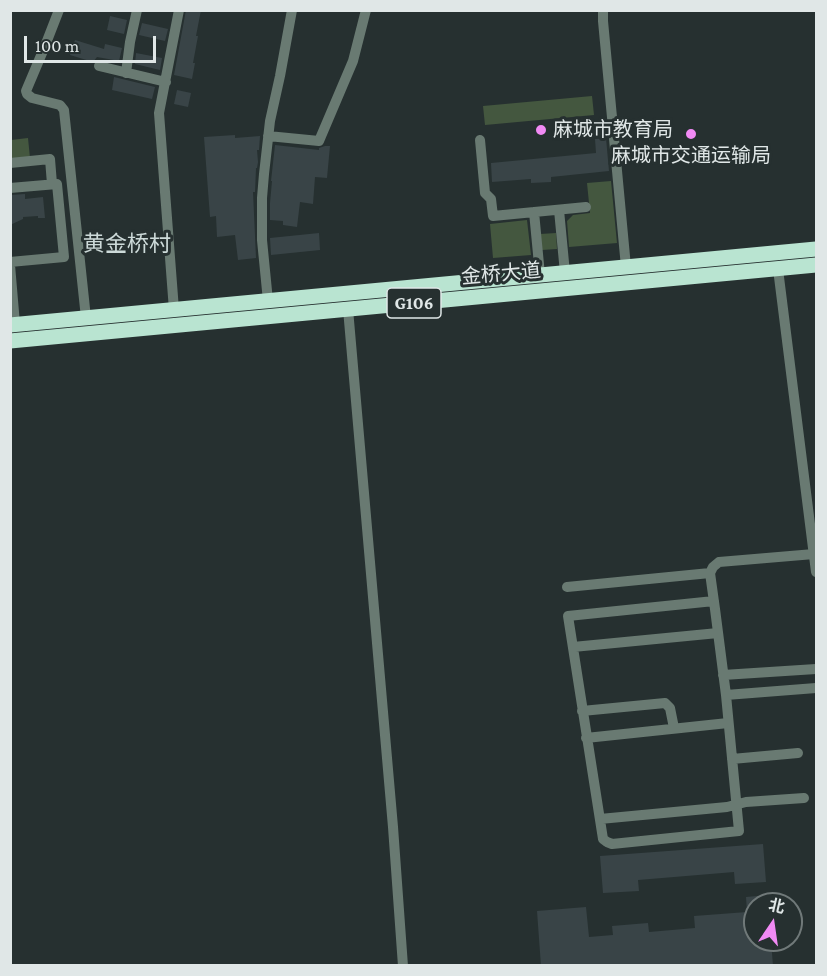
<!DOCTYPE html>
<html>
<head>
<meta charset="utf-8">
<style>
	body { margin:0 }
	#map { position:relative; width:827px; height:976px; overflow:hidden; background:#263030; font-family:"Crimson Pro","Noto Sans SC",serif }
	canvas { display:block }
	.frame { position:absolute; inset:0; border:12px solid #e0e7e7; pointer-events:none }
	.north { position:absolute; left:743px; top:892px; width:60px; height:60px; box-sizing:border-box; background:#263030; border:2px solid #707979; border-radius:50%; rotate:13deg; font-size:16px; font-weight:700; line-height:24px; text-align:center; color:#e0e7e7 }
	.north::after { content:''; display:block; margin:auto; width:21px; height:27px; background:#f18af4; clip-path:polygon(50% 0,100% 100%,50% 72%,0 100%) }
	.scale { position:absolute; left:24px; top:36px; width:132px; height:27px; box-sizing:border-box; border:3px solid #e0e7e7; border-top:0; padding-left:8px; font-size:18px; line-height:21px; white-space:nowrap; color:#e0e7e7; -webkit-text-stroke:4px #263030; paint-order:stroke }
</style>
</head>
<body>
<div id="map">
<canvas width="827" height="976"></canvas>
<div class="frame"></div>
<div class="north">北</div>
<div class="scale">100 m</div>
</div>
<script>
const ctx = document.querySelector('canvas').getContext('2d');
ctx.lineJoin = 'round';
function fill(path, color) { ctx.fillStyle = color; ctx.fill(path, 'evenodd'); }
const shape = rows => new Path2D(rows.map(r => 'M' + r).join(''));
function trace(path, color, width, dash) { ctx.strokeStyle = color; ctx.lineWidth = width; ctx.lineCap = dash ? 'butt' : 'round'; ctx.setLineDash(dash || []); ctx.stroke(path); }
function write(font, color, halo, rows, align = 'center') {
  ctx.font = font + ' "Crimson Pro","Noto Sans SC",serif'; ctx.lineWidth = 6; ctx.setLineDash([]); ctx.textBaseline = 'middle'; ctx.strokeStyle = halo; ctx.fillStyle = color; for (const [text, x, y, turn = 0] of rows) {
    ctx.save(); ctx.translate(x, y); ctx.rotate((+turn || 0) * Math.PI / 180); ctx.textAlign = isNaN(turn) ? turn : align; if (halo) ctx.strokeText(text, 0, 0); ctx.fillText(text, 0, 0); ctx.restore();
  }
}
const green = shape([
	[592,96,594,115,485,125,483,106],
	[28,138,30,158,11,160,11,140],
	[611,181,617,243,569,247,567,221,573,215,590,213,587,183],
	[527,220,531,255,493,258,490,224],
	[556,233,557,249,542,250,540,234]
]);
const building = shape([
	[186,10,201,10,196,36,198,36,193,63,195,63,192,79,174,75],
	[110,16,127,20,124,34,107,30],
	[142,23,168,29,165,41,139,35],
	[75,40,104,49,105,44,122,48,119,61,97,57,93,62,70,55],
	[136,53,162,58,160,70,135,64],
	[114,77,155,87,152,99,112,90],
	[177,90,191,93,188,107,174,104],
	[235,135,235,138,260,136,259,150,257,150,258,162,257,168,256,168,255,192,253,192,256,258,238,260,235,235,217,237,216,216,210,217,204,137],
	[606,138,609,171,551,177,551,182,531,183,531,179,492,182,491,163,596,153,595,139],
	[275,145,319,150,319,148,325,146,330,146,327,178,315,177,313,204,300,202,297,227,283,225,283,221,270,220,270,203,272,181,271,181],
	[25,194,25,199,43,197,45,218,38,218,38,216,23,217,23,219,10,225,10,195],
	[319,233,320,250,271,255,270,238],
	[763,844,766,882,735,884,734,872,638,880,639,891,603,893,600,856],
	[768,895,769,904,755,904,755,940,771,940,773,966,541,966,537,911,586,907,589,937,613,935,612,926,648,923,649,932,695,928,694,916,747,912,746,897]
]);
const minor = shape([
	[59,10,45,46,26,91,27,94,32,98,60,105,64,110,86,318],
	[603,10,603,21,626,267],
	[99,66,166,82],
	[126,73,130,42,137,10],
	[268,136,319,141,353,61,366,10],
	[480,140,485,193,491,199,493,216,586,207],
	[10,163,50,159,52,184],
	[10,188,57,184,64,257,10,262],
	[559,210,565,273],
	[534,212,540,275],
	[10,265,15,324],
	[778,269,816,572],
	[268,301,262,240,262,198,264,174,270,121,280,76,292,10],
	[348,309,393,827,403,966],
	[174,310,159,113,179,10],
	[567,587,710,573],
	[714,601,568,616,603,839,607,842,612,844,739,831,726,695,715,609,710,573,713,567,719,562,814,554],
	[573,647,718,633],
	[723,675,816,669],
	[726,695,816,688],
	[582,711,665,703,670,708,674,728],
	[586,738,728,723],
	[732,759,798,753],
	[600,819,727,807,746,802,804,798]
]);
const highway = shape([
	[10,325,816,249],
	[10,341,816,265]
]);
const markers = [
	[541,130,6,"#f18af4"],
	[691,134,6,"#f18af4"]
];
const shields = [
	[414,303,54]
];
const shieldNames = [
	["G106",414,303]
];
const poiNames = [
	["麻城市教育局",553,130],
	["麻城市交通运输局",691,156,"center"]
];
const streetNames = [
	["金桥大道",501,274,-5]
];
const quarterNames = [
	["黄金桥村",127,244]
];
fill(green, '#44573f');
fill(building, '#394447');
trace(minor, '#697a72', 10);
trace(highway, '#b9e4d1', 15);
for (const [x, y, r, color] of markers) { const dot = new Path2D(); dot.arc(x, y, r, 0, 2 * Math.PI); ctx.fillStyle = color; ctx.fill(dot); trace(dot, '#263030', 2); }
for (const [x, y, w] of shields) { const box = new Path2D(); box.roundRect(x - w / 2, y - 15, w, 30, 4.5); ctx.fillStyle = '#263030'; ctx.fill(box); trace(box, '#e0e7e7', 1.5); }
write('bold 18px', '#e0e7e7', null, shieldNames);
write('20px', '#e0e7e7', '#263030', poiNames, 'left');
write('20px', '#e0e7e7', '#263030', streetNames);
write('22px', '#cddad9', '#263030', quarterNames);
</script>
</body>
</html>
